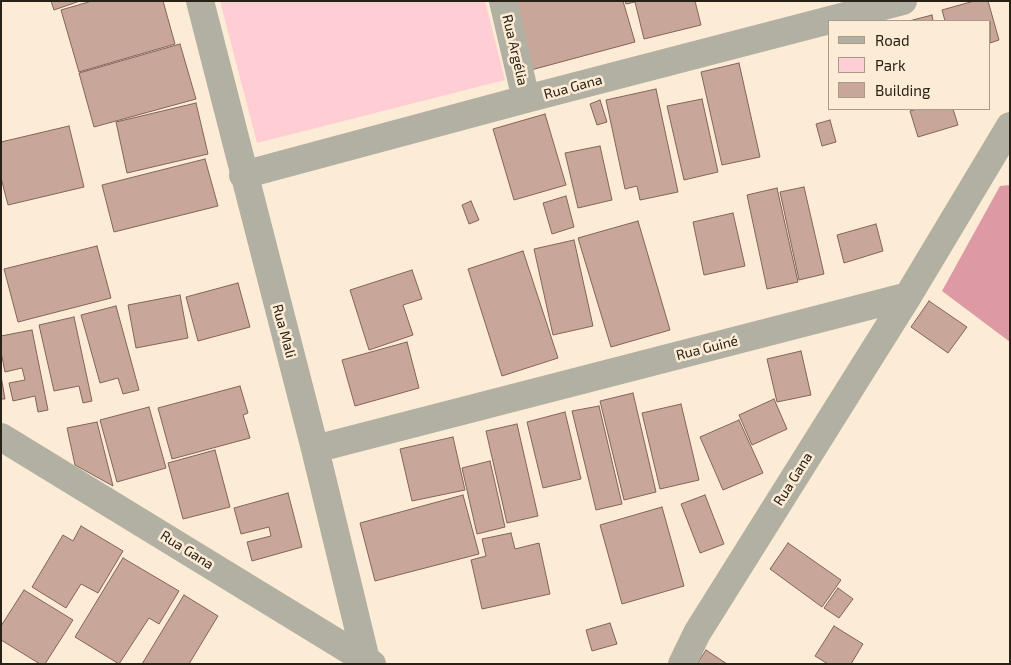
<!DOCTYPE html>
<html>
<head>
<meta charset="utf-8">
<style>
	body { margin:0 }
	#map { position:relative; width:1011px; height:665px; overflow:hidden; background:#fdecd5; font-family:"Exo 2",sans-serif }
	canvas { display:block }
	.frame { position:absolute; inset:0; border:2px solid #282116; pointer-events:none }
	.legend { position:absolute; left:828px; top:20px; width:162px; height:90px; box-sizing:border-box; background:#fdecd5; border:1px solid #a89b89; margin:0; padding:6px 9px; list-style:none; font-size:15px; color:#282116 }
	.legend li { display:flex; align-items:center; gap:10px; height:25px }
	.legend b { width:25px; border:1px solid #a89b89 }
</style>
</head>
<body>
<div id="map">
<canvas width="1011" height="665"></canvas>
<div class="frame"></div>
<ul class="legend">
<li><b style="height:6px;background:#b1b0a2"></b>Road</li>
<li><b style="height:14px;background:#ffcdd4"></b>Park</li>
<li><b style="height:14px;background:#c8a69a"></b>Building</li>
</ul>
</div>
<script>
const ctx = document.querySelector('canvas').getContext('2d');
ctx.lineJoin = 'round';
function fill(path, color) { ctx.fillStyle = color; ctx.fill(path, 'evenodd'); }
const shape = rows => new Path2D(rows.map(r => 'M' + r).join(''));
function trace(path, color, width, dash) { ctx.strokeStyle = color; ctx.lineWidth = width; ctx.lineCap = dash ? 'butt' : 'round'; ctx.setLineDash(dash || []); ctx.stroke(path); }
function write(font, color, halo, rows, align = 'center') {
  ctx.font = font + ' "Exo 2",sans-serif'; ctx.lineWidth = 5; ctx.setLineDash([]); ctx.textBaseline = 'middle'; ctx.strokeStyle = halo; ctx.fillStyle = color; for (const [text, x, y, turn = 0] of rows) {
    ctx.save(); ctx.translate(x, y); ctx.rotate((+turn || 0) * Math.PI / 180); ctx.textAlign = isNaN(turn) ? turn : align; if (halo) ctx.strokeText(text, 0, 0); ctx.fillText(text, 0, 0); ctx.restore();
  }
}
const green = shape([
	[220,1,485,1,505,80,257,143]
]);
const forest = shape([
	[1010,185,1010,342,942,291,1000,186]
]);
const building = shape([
	[51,1,80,1,54,10,51,1],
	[92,1,163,1,175,44,79,72,61,10,92,1],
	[512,1,623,1,635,42,531,70,512,1],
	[625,1,695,1,701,25,644,39,635,2,626,4,625,1],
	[974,1,988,1,999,40,990,43,990,21,945,21,942,10,974,1],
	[932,15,933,21,909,21,932,15],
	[180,44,196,99,94,127,79,73,180,44],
	[739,63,760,157,722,165,701,72,739,63],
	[656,89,678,192,640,200,637,186,625,189,606,100,656,89],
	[702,99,718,172,684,180,667,106,702,99],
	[600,100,607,122,597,125,590,104,600,100],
	[196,103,208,154,127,173,116,122,196,103],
	[917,109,953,109,958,125,918,137,910,111,917,109],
	[545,114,566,185,514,200,493,129,545,114],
	[830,120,836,142,822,146,816,124,830,120],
	[69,126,84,187,8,205,1,178,1,142,69,126],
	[600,146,612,200,578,208,565,153,600,146],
	[205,159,218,206,114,232,102,185,205,159],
	[804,187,824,274,799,280,780,192,804,187],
	[777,188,798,282,767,289,747,195,777,188],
	[566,196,574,227,552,234,543,203,566,196],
	[471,201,479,220,469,224,462,205,471,201],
	[733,213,745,266,704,275,693,222,733,213],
	[638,221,670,330,611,347,578,238,638,221],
	[876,224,883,251,844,263,837,235,876,224],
	[574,240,593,326,553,335,534,249,574,240],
	[97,246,111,298,18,322,4,269,97,246],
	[523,251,558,358,502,376,468,269,523,251],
	[412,270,422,299,403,305,413,335,369,350,350,290,412,270],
	[238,283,250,327,198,341,186,297,238,283],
	[180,295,188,338,136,348,128,305,180,295],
	[929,301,967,327,948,353,911,327,929,301],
	[116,306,139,390,123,394,118,378,100,383,81,315,116,306],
	[74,317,92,401,83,403,79,386,54,391,39,325,74,317],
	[32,330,48,410,38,412,35,396,13,401,9,383,25,380,22,368,5,372,1,352,1,336,32,330],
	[407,342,419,388,355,406,342,360,407,342],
	[801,351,811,395,777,402,767,359,801,351],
	[1,376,5,399,1,399,1,376],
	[240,386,248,413,243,415,250,438,172,459,158,408,240,386],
	[633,393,656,492,624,500,600,401,633,393],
	[774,399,787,429,752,445,739,415,774,399],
	[681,404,699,480,660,489,642,413,681,404],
	[599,406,622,504,596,510,572,411,599,406],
	[149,407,166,468,117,482,100,420,149,407],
	[565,412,581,479,543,488,527,422,565,412],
	[739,420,763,473,723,490,700,437,739,420],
	[97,422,113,486,75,465,67,428,97,422],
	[517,424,538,516,507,523,486,431,517,424],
	[453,437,465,490,412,501,400,449,453,437],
	[215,450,230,507,183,519,168,463,215,450],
	[490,461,505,527,477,534,462,468,490,461],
	[288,493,302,547,252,561,247,542,271,536,269,527,241,534,234,508,288,493],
	[463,495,479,554,375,581,360,523,463,495],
	[705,495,724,544,700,553,681,504,705,495],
	[662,507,684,586,622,604,600,525,662,507],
	[81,526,123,551,98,593,81,584,66,608,32,587,63,535,73,541,81,526],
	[511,533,515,549,539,543,550,594,482,609,471,560,486,556,482,539,511,533],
	[788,543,841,580,822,607,770,569,788,543],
	[123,558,179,591,159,624,149,618,119,664,75,637,123,558],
	[838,588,853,599,839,618,824,608,838,588],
	[24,590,73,620,45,664,40,664,1,640,1,626,24,590],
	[184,595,218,616,189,664,142,664,184,595],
	[610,623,617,644,592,651,586,630,610,623],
	[834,626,863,644,851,664,828,664,815,656,834,626],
	[706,650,727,664,697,664,706,650]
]);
const street = shape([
	[200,1,315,449,366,660],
	[503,1,526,99],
	[243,175,526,99,903,1],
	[1,437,372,664],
	[315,449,908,296,1010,126],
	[682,664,697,633,908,296]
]);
const streetNames = [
	["Rua Argélia",515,50,77],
	["Rua Gana",573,87,-15],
	["Rua Mali",284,331,75],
	["Rua Guiné",707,348,-14],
	["Rua Gana",793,479,-58],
	["Rua Gana",187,550,32]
];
fill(green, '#ffcdd4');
fill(forest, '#dd99a4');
fill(building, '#c8a69a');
trace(building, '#836459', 1);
trace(street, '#b1b0a2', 28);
write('14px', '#282116', '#fdecd5', streetNames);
</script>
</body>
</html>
